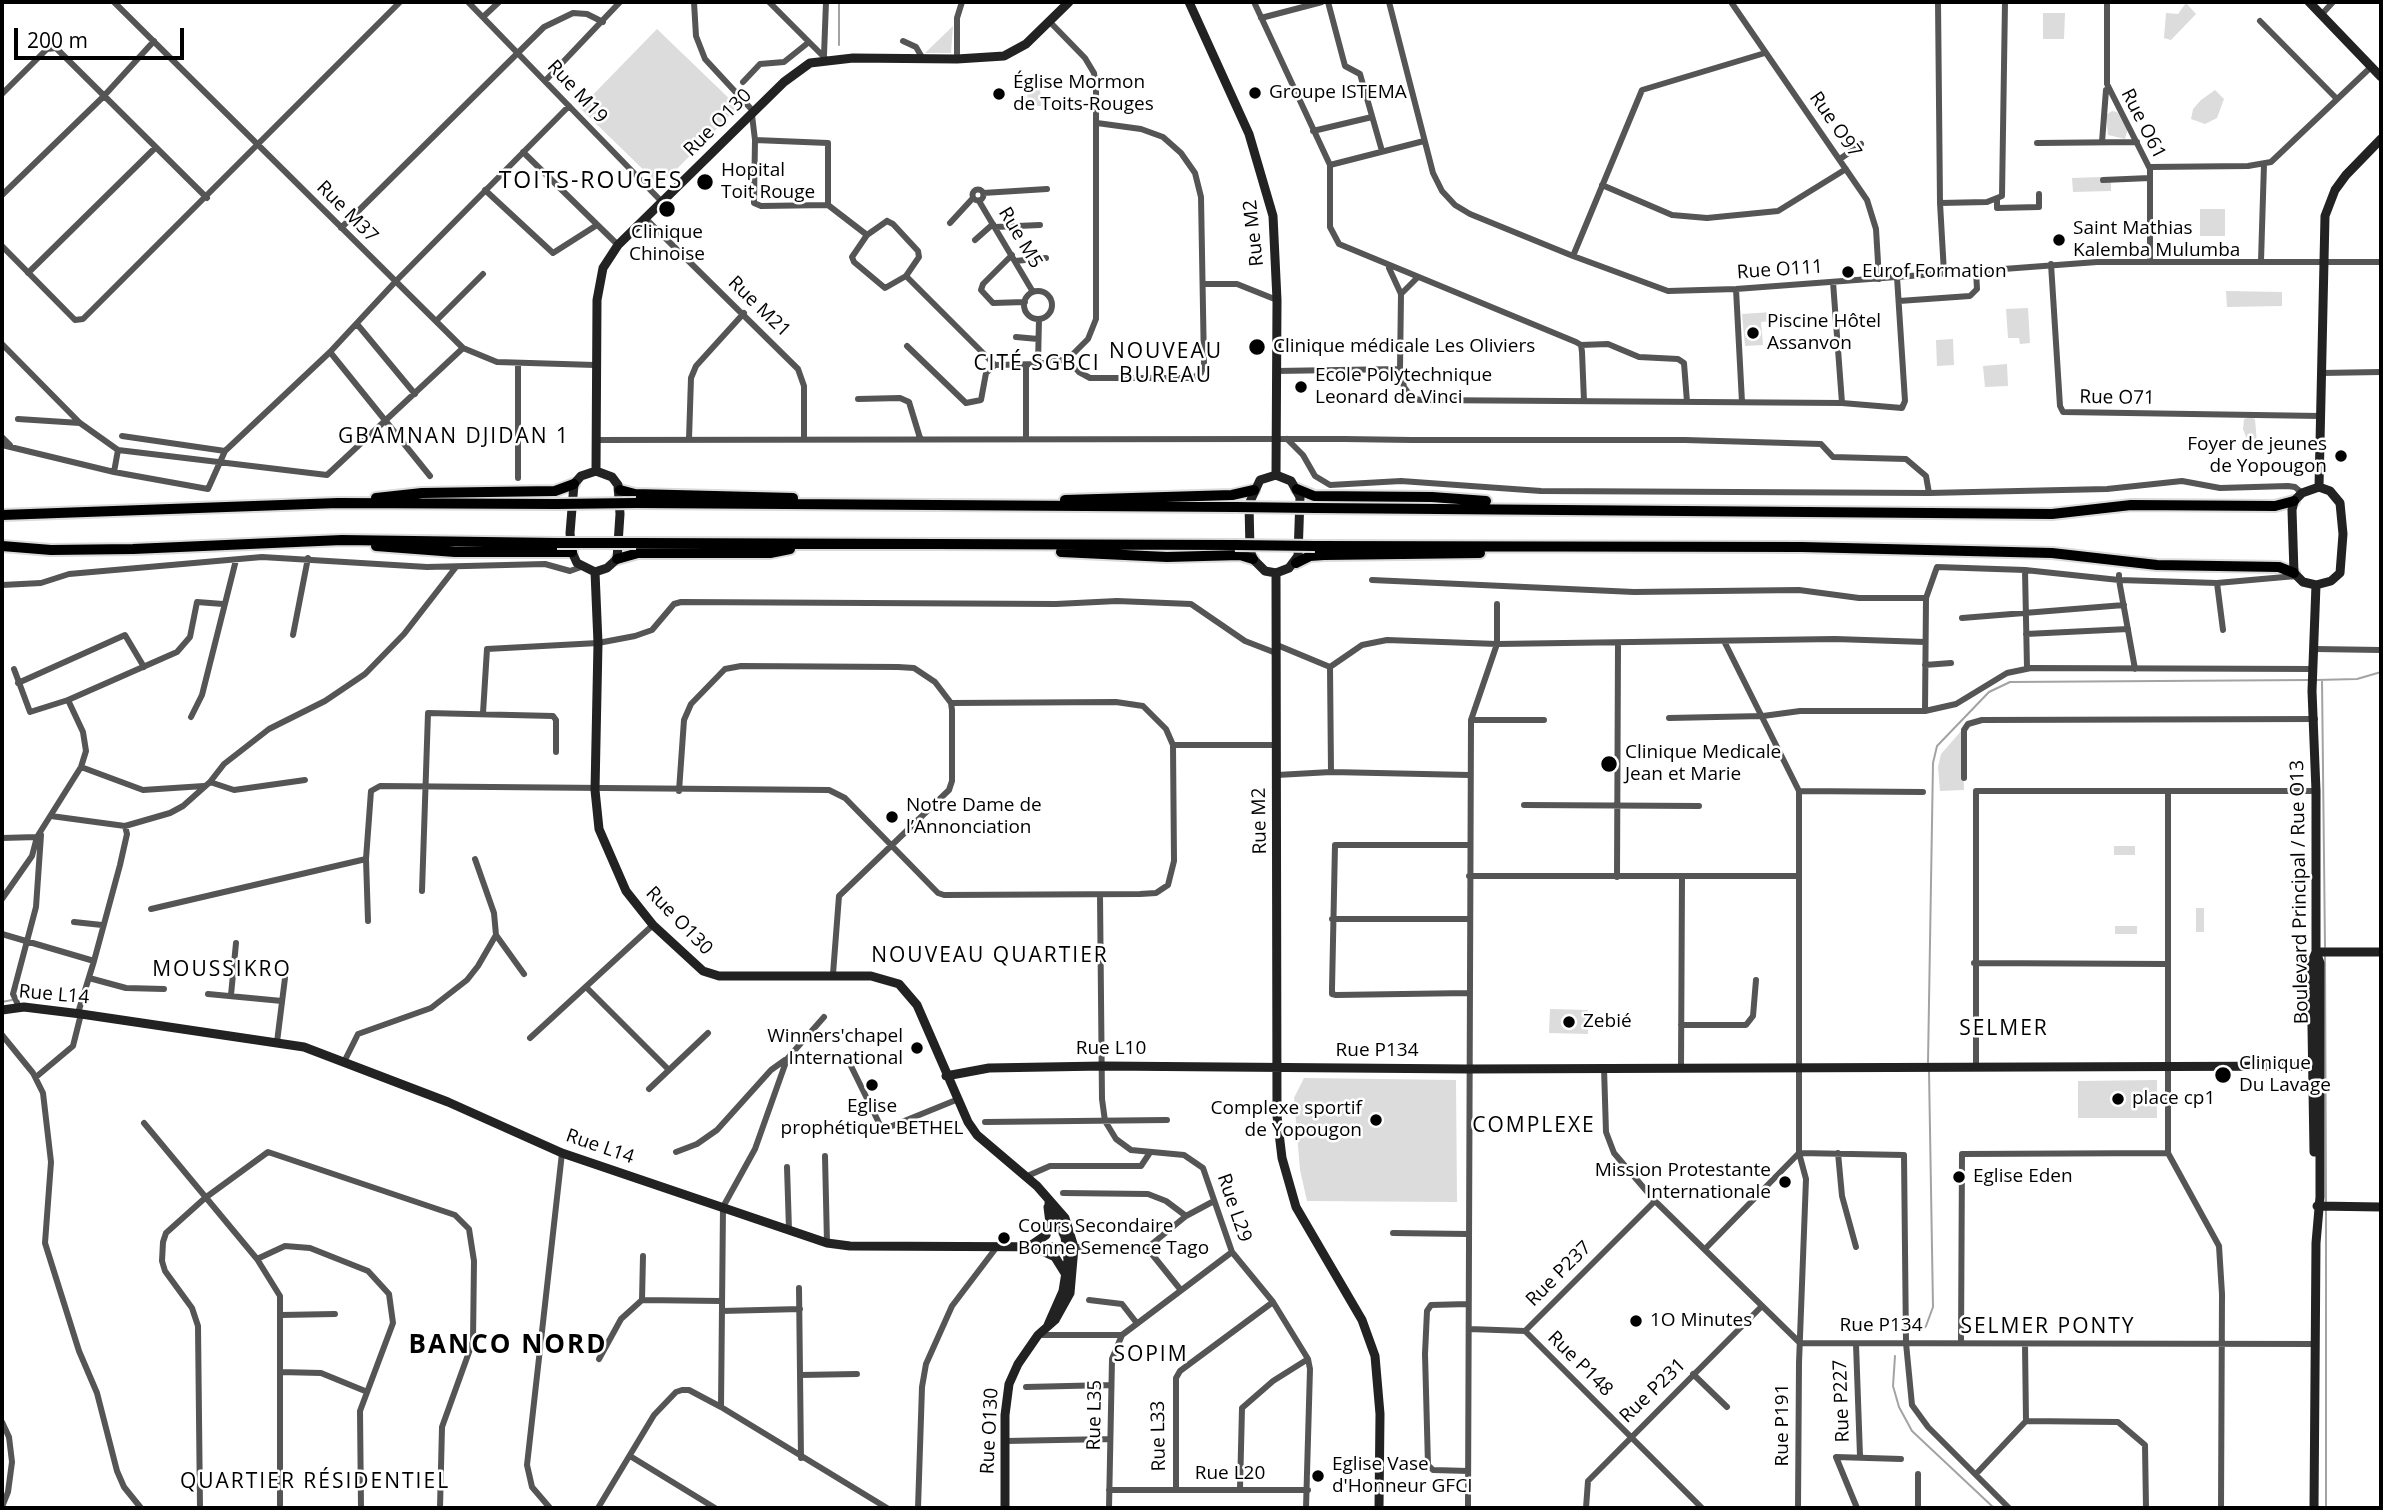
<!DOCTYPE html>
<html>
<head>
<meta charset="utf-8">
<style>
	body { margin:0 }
	#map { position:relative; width:2383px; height:1510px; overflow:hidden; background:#fff; font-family:"Open Sans",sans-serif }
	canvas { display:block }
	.frame { position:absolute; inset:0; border:4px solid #000; pointer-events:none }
	.scale { position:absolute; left:14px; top:28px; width:170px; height:32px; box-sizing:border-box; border:4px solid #000; border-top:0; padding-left:9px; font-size:21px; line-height:24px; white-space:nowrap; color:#000; -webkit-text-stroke:5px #fff; paint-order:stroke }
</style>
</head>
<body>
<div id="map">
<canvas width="2383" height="1510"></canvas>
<div class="frame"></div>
<div class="scale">200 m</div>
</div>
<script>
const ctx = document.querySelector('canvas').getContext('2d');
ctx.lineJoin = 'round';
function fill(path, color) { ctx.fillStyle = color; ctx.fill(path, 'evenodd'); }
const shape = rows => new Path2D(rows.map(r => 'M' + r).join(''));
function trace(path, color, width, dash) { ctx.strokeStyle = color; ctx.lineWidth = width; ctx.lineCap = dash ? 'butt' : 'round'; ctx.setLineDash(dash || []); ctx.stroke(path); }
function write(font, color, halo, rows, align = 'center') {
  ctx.font = font + ' "Open Sans",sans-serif'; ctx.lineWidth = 5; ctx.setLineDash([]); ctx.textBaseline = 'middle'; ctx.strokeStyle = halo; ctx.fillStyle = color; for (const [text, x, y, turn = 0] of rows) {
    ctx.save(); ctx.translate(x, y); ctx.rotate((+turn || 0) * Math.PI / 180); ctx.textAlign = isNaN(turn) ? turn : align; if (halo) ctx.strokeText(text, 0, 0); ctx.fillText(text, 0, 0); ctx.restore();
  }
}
const green = shape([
	[2186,3,2196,14,2171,40,2164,38,2166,13,2178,14],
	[2043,13,2065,13,2064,39,2043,39],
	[953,26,951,53,925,53],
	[657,29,738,107,660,186,580,108],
	[1027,84,1040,84,1041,106,1028,106],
	[2215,90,2224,99,2217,118,2205,124,2191,119,2193,109,2201,100],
	[2112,111,2117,112,2128,128,2125,139,2108,135,2106,115],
	[2101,177,2102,181,2111,181,2111,191,2073,192,2072,178],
	[2200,209,2225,209,2225,236,2200,236],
	[2226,291,2282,292,2282,306,2227,307],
	[2028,308,2030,343,2020,344,2019,338,2008,338,2006,309],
	[1772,312,1772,321,1761,322,1763,345,1745,346,1742,314],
	[1953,339,1954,365,1937,366,1936,340],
	[2007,364,2008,386,1985,387,1983,366],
	[2250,417,2255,419,2257,443,2248,442,2243,429,2244,419],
	[1962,730,1964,790,1940,791,1938,767,1941,754],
	[2114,846,2135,846,2135,855,2114,855],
	[2196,908,2204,908,2204,932,2196,932],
	[2115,926,2137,926,2137,934,2115,934],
	[1550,1009,1588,1010,1588,1034,1549,1033],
	[1304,1078,1456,1080,1457,1202,1307,1201,1300,1170,1294,1098],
	[2157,1080,2157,1118,2078,1118,2078,1081]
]);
const stream = shape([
	[839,45,839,2],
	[2316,680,2357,679,2381,672],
	[2322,680,2325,947],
	[2325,956,2326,1203],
	[2,1002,12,1000],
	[1928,1062,1933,763,1937,746,1989,692,2010,682,2310,680],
	[2326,1208,2326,1508],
	[1920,1332,1926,1326,1933,1307,1929,1071],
	[1895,1356,1893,1386,1899,1407,1912,1431,1994,1508]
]);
const street = shape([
	[114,2,463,348,497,362,595,365],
	[468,2,663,203],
	[694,2,696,36,705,59,754,112],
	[769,2,826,59],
	[1254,2,1330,165,1330,227,1339,244,1576,342,1581,345,1582,352,1584,401],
	[1328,2,1345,66,1360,74,1382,151],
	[1389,2,1433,173,1442,191,1455,205,1470,214,1573,256,1668,291,1736,289,2097,262,2381,262],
	[1731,2,1867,200,1876,229,1879,279],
	[1938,2,1940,203,1944,273],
	[2107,2,2107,84,2150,169,2150,261],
	[2322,14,2333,2],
	[483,17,499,2],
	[1261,18,1322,2],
	[2260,21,2337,99],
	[903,41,916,47,923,59],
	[824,55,826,2],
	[957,59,957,18,962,2],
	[545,81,620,2],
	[743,82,760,64,784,62,809,42],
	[2,94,47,49,56,48,207,198],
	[752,115,755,140],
	[1313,131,1372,117],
	[755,140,828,143,828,205,761,206,754,203,755,140],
	[2102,142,2106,90],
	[2037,143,2137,142],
	[523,152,618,245],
	[1840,159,1861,144],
	[1330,165,1424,141],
	[2150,167,2248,166,2271,162,2371,67],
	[2103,180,2150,178],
	[1602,185,1672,215,1707,218,1778,211,1846,169],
	'972.5 195a5.5 5.5 0 1 1 11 0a5.5 5.5 0 1 1-11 0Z',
	[485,190,553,253,597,225],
	[983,193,1047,189],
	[2,195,103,97,154,41],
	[1997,200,1997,208,2039,207,2039,194],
	[979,201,1033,292],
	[1940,203,1987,202,2002,196,2005,2],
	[828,205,867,235],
	[647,220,798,369,804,386,804,438],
	[887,221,893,224,918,251,919,257,906,276,885,288,854,262,852,257,867,235,887,221],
	[950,223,973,198],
	[995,227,1040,225],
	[341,228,544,27,573,13,587,14,603,22],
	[975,240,993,224],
	[2,246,75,320,83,319,400,2],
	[1012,255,983,284,981,290,993,303,1025,302],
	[1573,256,1642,90,1765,53],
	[1015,261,1046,258],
	[2261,261,2264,164],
	[2051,264,2060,406,2063,412,2320,416],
	[1389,268,1401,294,1400,369,1404,387,1412,398,1420,400,1842,403,1902,408,1905,401,1897,277],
	[28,273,155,148],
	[906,276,995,365,1038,364,1068,359,1088,339,1096,319,1096,86,1094,73,1085,58,1049,21],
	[1833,282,1842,403],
	[1205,284,1237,284,1277,300],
	[1736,289,1742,402],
	'1024 305a14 14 0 1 1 28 0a14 14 0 1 1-28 0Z',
	[1401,294,1417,278],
	[1899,301,1970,296,1977,289,1976,271],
	[436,321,483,274],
	[357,324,415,394],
	[1016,337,1038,339],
	[2,344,80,423,118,450,327,475,463,348],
	[1581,345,1608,344,1639,357,1678,359,1684,363,1687,402],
	[907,346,966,403,981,400,986,373,995,365],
	[330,352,430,476],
	[1068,359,1079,372,1090,378,1192,378,1201,373,1204,365,1201,197,1195,173,1181,153,1163,137,1141,129,1097,123],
	[518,363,518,478],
	[1038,364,1039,319],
	[1026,365,1026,438],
	[1276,371,1400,369],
	[2321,373,2381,372],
	[858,399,900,398,909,402,920,438],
	[18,419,80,423],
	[122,436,225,451],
	[2,437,10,445],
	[689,439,691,378,696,366,744,313],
	[596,440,1265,439,1344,439,1412,440,1685,440,1821,444,1833,457,1906,459,1926,476,1929,493,1541,491,1401,481,1330,485,1315,476,1303,455,1287,439],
	[2,445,114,472,208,489,225,451,330,352,396,281,569,106],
	[114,472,118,450],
	[1929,493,2107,489,2182,481,2220,488,2288,486,2295,487,2302,493],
	[2025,570,2027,668],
	[1372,580,1634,592,1799,590,1859,598,1926,598,1937,567,2025,570,2119,580,2119,575],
	[2,585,41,583,69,574,262,557,427,567,545,564,570,571,581,567],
	[1962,618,2124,605],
	[2223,630,2217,583,2296,576],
	[2026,634,2128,629],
	[293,635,308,558],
	[1725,643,1799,791,1799,1153,1806,1179,1799,1363,1798,1508],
	[1277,645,1330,667],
	[2315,649,2381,650],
	[1925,665,1951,663],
	[1330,667,1362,645,1387,640,1497,644,1835,639,1925,642],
	[1330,667,1331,772],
	[2135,669,2119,580,2217,583],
	[18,683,125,635,144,667],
	[68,700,177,652,190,637,197,602,223,604],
	[1925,711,1926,598],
	[483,713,487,649,598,643,635,636,652,630,674,604,681,602,1056,604,1117,601,1191,604,1245,641,1276,653],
	[191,717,202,695,236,560],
	[1669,718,1763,716,1800,711,1925,711,1956,704,2007,673,2031,668,2312,669],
	[1471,720,1544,720],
	[1173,745,1277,745],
	[81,767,143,790,204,786],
	[1277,775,1331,772,1469,775],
	[1964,778,1964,730,1968,724,1982,720,2315,719],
	[210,782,234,790,305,780],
	[679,791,684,720,691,704,725,669,741,666,898,667,914,668,935,682,951,703,952,710,952,781,949,790,839,896,833,974],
	[1799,791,1923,792],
	[2168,791,2168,1153,2219,1246,2222,1294,2221,1508],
	[1524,805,1699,806],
	[51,816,125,826,170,813,183,806,210,782,224,764,269,729,325,701,365,674,404,634,456,567],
	[2,838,37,837],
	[1469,845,1335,845,1332,989,1332,994,1336,995,1469,993],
	[366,859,368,921],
	[1469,876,1798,876],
	[1617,877,1618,644],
	[422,891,428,713,553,716,556,720,556,752],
	[1100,895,1102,1099,1105,1121,1116,1139,1131,1150,1184,1155,1203,1168,1232,1252,1273,1302,1308,1359,1310,1369,1306,1508],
	[2,899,32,856,37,837,81,767,86,751,83,732,68,700,30,712,14,669],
	[151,909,366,859,371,791,380,786,829,790,845,798,938,893,944,895,1140,894,1156,893,1168,885,1174,861,1173,745,1166,729,1143,706,1116,702,951,703],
	[1332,919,1468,919],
	[74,922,102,925],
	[2,934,94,961,78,1013],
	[496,935,524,974],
	[94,961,120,865,127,834,125,826],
	[1974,963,2167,964],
	[89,978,126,988,164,989],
	[586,987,668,1069],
	[208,994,282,1001],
	[231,995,236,943],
	[19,1007,13,994,36,907,41,835],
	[1681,1025,1746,1025,1753,1016,1756,980],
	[2,1035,33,1073,43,1093,51,1162,45,1243,79,1351,97,1393,117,1471,124,1487,141,1508],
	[530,1038,653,925],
	[277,1042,285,978],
	[345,1060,358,1034,431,1008,467,980,478,966,496,935,494,913,475,859],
	[849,1062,881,1127,887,1128,956,1100],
	[1681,1067,1682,878],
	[1604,1068,1606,1132,1614,1153,1655,1201,1800,1343,2316,1344],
	[1976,1068,1976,791,2316,791],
	[36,1077,73,1046,81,1014],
	[649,1089,708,1033],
	[985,1122,1167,1120],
	[144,1123,257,1259,280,1296,280,1508],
	[676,1152,697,1144,717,1130,771,1070,785,1060],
	[1838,1153,1842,1196,1856,1247],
	[825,1156,827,1243],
	[787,1167,789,1230],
	[1025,1177,1050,1166,1141,1166,1149,1154],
	[1063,1193,1148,1194,1166,1201,1186,1216],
	[1393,1233,1468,1234],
	[1074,1247,1147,1248,1180,1289],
	[1147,1248,1186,1216,1214,1201],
	[1705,1249,1799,1153,1904,1155,1906,1343,1912,1405,1928,1427,2009,1508],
	[257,1259,285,1246,310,1248,368,1271,389,1294,393,1323,360,1411,361,1508],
	[799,1288,801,1458],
	[642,1300,643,1256],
	[1089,1300,1122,1304,1136,1322],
	[1468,1304,1431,1305,1427,1311,1425,1354,1428,1465,1433,1470,1468,1471],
	[722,1311,800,1309],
	[281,1315,335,1314],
	[1469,1329,1525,1331,1655,1201],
	[1525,1331,1702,1508],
	[1038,1335,1122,1335],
	[1961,1343,1962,1154,2168,1153],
	[1856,1344,1860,1456],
	[2025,1344,2026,1421],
	[599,1359,621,1319,642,1300,721,1301],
	[280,1372,321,1373,365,1391],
	[1693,1374,1727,1407],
	[800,1375,857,1374],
	[1026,1387,1110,1385],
	[721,1407,723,1207,755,1149,787,1059,824,1017],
	[2,1422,9,1437,12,1462,8,1492,2,1507],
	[1006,1441,1110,1439],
	[630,1456,715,1508],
	[1976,1474,2026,1421,2118,1422,2145,1445,2146,1508],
	[1240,1489,1242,1408,1273,1381,1308,1359],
	[1109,1490,1308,1490],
	[1176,1490,1176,1378,1180,1371,1273,1302],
	[200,1508,198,1326,192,1308,165,1271,162,1261,163,1242,166,1233,205,1198,268,1152,455,1215,469,1229,474,1261,473,1341,442,1427,440,1508],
	[550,1508,532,1487,527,1465,562,1153],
	[598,1508,654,1415,676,1392,682,1390,689,1390,721,1407,887,1508],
	[918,1508,922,1387,926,1364,952,1306,996,1248],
	[1109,1508,1112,1359,1122,1335,1232,1252],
	[1468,1508,1471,720,1497,644,1497,604],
	[1586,1508,1588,1481,1762,1306],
	[1857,1508,1836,1457,1901,1459],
	[1918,1508,1918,1474]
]);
const secondary = shape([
	[1189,2,1249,134,1273,216,1277,300,1276,475],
	[2309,2,2381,77],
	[596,471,597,300,603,268,618,245,784,82,810,63,853,58,957,59,1004,56,1026,44,1069,2],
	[596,471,612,477,618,485,620,514,617,559,607,568,595,572,577,563,572,552,570,533,574,484,581,476,596,471],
	[1276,475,1291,481,1300,497,1298,556,1289,568,1276,573,1265,571,1253,559,1250,550,1249,504,1260,480,1276,475],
	[2319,487,2325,216,2335,190,2346,175,2381,139],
	[2319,487,2330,491,2340,503,2343,534,2340,573,2331,581,2316,585,2303,582,2294,573,2292,510,2294,501,2302,493,2319,487],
	[595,572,598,643,595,790,599,829,626,891,653,925,703,971,719,976,871,976,899,984,917,1005,968,1122,977,1135,1037,1186,1065,1218,1074,1247,1070,1293,1055,1320,1038,1335,1018,1364,1009,1384,1005,1415,1005,1508],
	[1276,573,1277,1116,1282,1158,1296,1207,1362,1320,1375,1356,1380,1414,1379,1508],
	[2316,952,2381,952],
	[2,1010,24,1007,81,1014,304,1047,448,1102,562,1153,827,1243,850,1246,1074,1247],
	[946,1076,989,1068,1103,1066,1468,1069,2313,1066],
	[2314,1152,2311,964,2316,952],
	[2317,1206,2381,1207],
	[1030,1246,1046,1235,1050,1223,1048,1207],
	[1040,1250,1055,1257,1065,1273],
	[1048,1325,1063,1291,1068,1260,1065,1237,1049,1203],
	[2314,1508,2316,1243,2320,1197,2320,963,2316,952,2316,791,2312,691,2316,585]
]);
const highway = shape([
	[1297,489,1314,496,1432,497,1486,501],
	[620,490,635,494,793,498],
	[376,498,422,493,555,491,574,484],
	[1065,500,1232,495,1254,490],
	[636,503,1235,507],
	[1315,508,2052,514,2131,505,2275,506,2294,501],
	[2,515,338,503,557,504],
	[636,543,1235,545],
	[2,546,51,550,133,549,342,540,557,543],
	[376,546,455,552,572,552],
	[1315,546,1802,547,2052,553,2157,565,2279,567,2294,573],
	[1061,552,1167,557,1240,555,1253,559],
	[617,559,638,553,770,553,790,549],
	[1296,563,1310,556,1324,555,1480,553]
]);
const highwayBridge = shape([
	[557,504,636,503],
	[1235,507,1315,508],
	[557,543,636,543],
	[1235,545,1315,546]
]);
const markers = [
	[1255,93,7,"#000"],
	[999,94,7,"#000"],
	[705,182,9,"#000"],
	[667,209,9,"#000"],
	[2059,240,7,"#000"],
	[1848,272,7,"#000"],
	[1753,333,7,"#000"],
	[1257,347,9,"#000"],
	[1301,387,7,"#000"],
	[2341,456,7,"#000"],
	[1609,764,9,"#000"],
	[892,817,7,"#000"],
	[1569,1022,7,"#000"],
	[917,1048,7,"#000"],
	[2223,1075,9,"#000"],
	[872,1085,7,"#000"],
	[2118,1099,7,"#000"],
	[1376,1120,7,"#000"],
	[1959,1177,7,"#000"],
	[1785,1182,7,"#000"],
	[1004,1238,7,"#000"],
	[1636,1321,7,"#000"],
	[1318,1476,7,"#000"]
];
const poiNames = [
	["Église Mormon",1013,83],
	["de Toits-Rouges",1013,105],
	["Groupe ISTEMA",1269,93],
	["Hopital",721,171],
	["Toit Rouge",721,193],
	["Saint Mathias",2073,229],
	["Kalemba Mulumba",2073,251],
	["Clinique",667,233,"center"],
	["Chinoise",667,255,"center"],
	["Eurof Formation",1862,272],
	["Piscine Hôtel",1767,322],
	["Assanvon",1767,344],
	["Clinique médicale Les Oliviers",1273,347],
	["Ecole Polytechnique",1315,376],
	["Leonard de Vinci",1315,398],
	["Foyer de jeunes",2327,445,"right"],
	["de Yopougon",2327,467,"right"],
	["Clinique Medicale",1625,753],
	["Jean et Marie",1625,775],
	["Notre Dame de",906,806],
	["l’Annonciation",906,828],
	["Zebié",1583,1022],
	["Winners'chapel",903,1037,"right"],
	["International",903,1059,"right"],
	["Clinique",2239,1064],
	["Du Lavage",2239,1086],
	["place cp1",2132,1099],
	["Eglise",872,1107,"center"],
	["prophétique BETHEL",872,1129,"center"],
	["Complexe sportif",1362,1109,"right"],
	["de Yopougon",1362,1131,"right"],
	["Mission Protestante",1771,1171,"right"],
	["Internationale",1771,1193,"right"],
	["Eglise Eden",1973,1177],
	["Cours Secondaire",1018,1227],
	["Bonne Semence Tago",1018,1249],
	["1O Minutes",1650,1321],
	["Eglise Vase",1332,1465],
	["d'Honneur GFCI",1332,1487]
];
const streetNames = [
	["Rue M19",577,92,47],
	["Rue O130",718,123,-45],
	["Rue O61",2143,124,63],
	["Rue O97",1835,125,55],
	["Rue M37",347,212,45],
	["Rue M2",1254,233,-96],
	["Rue M5",1020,238,59],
	["Rue O111",1780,270,-4],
	["Rue M21",759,307,44],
	["Rue O71",2117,398,1],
	["Rue M2",1260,821,-91],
	["Boulevard Principal / Rue O13",2300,892,-91],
	["Rue O130",679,921,46],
	["Rue L14",54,995,5],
	["Rue L10",1111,1049],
	["Rue P134",1377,1051],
	["Rue L14",600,1147,19],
	["Rue L29",1234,1208,71],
	["Rue P237",1559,1274,-45],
	["Rue P134",1881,1326],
	["Rue P148",1580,1364,45],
	["Rue P231",1653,1391,-44],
	["Rue P227",1842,1401,-92],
	["Rue L35",1095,1415,-89],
	["Rue P191",1783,1425,-90],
	["Rue O130",990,1431,-87],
	["Rue L33",1159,1436,-91],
	["Rue L20",1230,1474]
];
const neighbourhoodNames = [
	["NOUVEAU",1166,352],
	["BUREAU",1166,376],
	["CITÉ SGBCI",1037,364],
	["GBAMNAN DJIDAN 1",454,437],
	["NOUVEAU QUARTIER",990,956],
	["MOUSSIKRO",222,970],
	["SELMER",2004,1029],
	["COMPLEXE",1534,1126],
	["SELMER PONTY",2048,1327],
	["SOPIM",1151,1355],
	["QUARTIER RÉSIDENTIEL",315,1482]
];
const quarterNames = [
	["TOITS-ROUGES",591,181]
];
const districtNames = [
	["BANCO NORD",508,1346]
];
fill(green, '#dcdcdc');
trace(stream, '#a3a3a3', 2);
trace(highway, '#dbdbdb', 14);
trace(street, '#555', 6);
trace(secondary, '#222', 9);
trace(highway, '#000', 10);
trace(highwayBridge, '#dbdbdb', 14, []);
trace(highwayBridge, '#000', 10);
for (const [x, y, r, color] of markers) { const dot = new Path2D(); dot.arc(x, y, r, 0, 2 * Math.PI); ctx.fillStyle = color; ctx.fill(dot); trace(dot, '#fff', 2.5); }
write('19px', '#000', '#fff', poiNames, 'left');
write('19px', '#000', '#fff', streetNames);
ctx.letterSpacing = '2px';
write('21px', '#000', '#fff', neighbourhoodNames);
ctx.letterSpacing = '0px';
ctx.letterSpacing = '2px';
write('23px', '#000', '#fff', quarterNames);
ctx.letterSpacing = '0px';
ctx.letterSpacing = '2px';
write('bold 26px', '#000', '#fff', districtNames);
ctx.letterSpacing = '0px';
</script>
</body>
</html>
